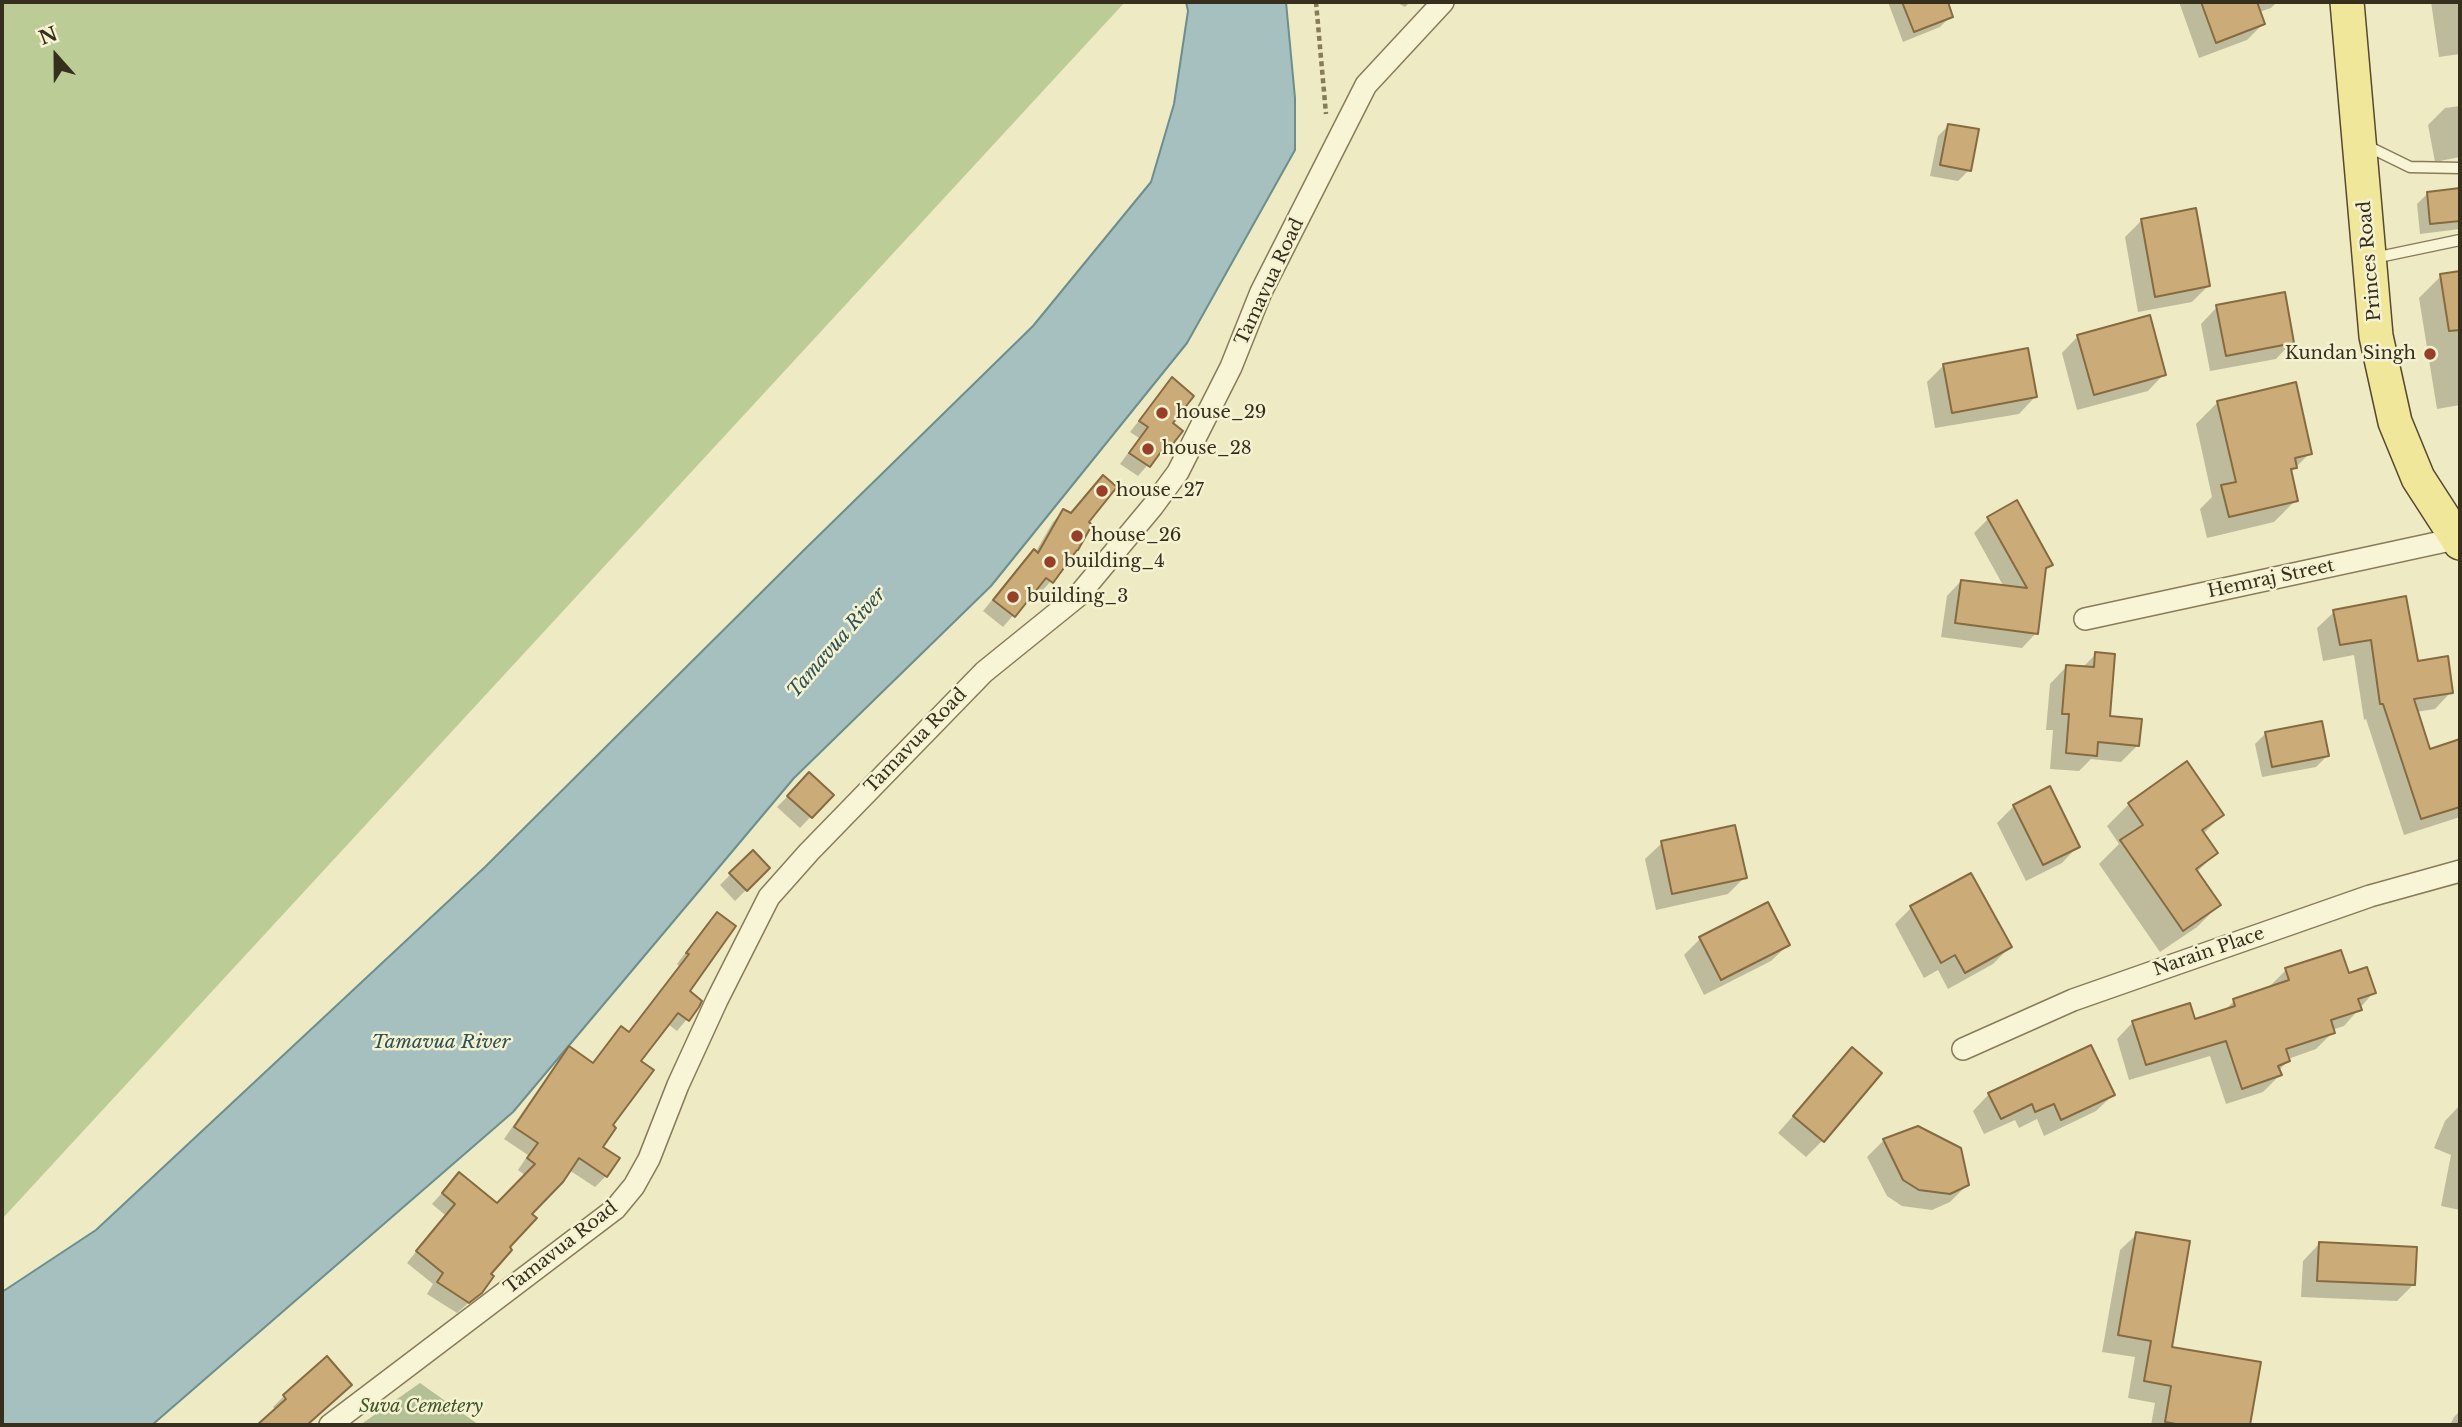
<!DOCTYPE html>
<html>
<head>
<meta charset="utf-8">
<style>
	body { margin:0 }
	#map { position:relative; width:2462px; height:1427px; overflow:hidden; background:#eeeac3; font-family:"Libre Baskerville",serif }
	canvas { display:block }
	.frame { position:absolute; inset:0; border:4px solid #372f1e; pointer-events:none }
	.north { position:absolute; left:21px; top:21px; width:70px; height:70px; -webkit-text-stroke:5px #f5f2d2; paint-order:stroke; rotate:339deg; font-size:19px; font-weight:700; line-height:28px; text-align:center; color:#372f1e }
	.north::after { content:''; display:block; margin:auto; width:24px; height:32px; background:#372f1e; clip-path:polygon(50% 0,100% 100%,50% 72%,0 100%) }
</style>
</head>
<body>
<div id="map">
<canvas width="2462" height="1427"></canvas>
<div class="frame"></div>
<div class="north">N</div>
</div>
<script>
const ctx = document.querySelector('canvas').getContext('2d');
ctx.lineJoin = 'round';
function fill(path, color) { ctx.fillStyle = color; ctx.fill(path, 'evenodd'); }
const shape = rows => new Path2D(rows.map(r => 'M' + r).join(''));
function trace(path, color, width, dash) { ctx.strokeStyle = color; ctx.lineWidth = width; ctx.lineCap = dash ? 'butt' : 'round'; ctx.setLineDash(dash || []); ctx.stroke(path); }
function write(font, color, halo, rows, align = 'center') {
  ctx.font = font + ' "Libre Baskerville",serif'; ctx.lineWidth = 5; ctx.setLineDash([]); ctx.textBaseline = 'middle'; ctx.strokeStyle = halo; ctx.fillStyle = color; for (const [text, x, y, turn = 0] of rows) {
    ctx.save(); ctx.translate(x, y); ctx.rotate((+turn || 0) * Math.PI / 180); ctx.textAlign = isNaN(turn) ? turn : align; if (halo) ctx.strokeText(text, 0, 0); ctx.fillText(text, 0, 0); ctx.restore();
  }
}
const green = shape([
	[2,2,1125,2,2,1219]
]);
const cemetery = shape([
	[420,1383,479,1425,360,1425]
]);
const water = shape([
	[1186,2,1286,2,1295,98,1295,150,1187,343,991,586,794,778,513,1112,152,1425,2,1425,2,1292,96,1230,485,867,803,551,1033,326,1151,182,1174,104,1188,11,1186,2]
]);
const shadow = shape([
	[1396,2,1410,2,1405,7],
	[1888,2,1946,2,1951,16,1940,27,1903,42],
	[2179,2,2277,2,2271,8,2259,12,2263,24,2247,40,2199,58],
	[2431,2,2460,2,2460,54,2439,57],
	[2460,106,2460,157,2435,162,2428,125,2445,108],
	[1949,125,1969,170,1958,181,1930,176,1938,136],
	[2460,189,2460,229,2420,234,2417,204,2428,193],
	[2142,220,2208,286,2192,302,2138,312,2125,237],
	[2460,273,2460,405,2437,409,2419,298,2441,276],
	[2217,307,2292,342,2276,359,2210,371,2201,324],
	[2078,336,2164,374,2148,391,2077,410,2062,353],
	[1944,365,2035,397,2019,414,1935,428,1927,382],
	[1172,379,1171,424,1180,431,1171,444,1160,455,1158,453,1138,476,1120,464,1139,438,1130,432],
	[2218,402,2310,453,2290,473,2296,500,2274,522,2207,538,2200,509,2212,497,2196,424],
	[1063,511,1086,523,1051,581,1041,592,1036,589,1003,627,983,611,1023,562,1035,553,1053,522],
	[1989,518,2051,564,2044,571,2036,633,2022,648,1941,637,1947,596,1961,581,2004,587,1974,533],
	[2334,612,2417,663,2451,692,2435,709,2416,712,2429,751,2460,741,2460,817,2404,835,2366,719,2364,720,2354,655,2323,661,2317,628],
	[2096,654,2108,718,2138,745,2121,762,2091,759,2079,771,2050,769,2053,730,2046,730,2050,684,2066,667,2082,668],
	[2266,733,2327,756,2316,767,2262,777,2255,744],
	[809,775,831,795,800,828,777,807],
	[2129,804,2222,815,2203,834,2216,853,2196,873,2219,905,2197,927,2160,952,2099,864,2119,844,2107,826],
	[2014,806,2078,846,2062,863,2026,881,1997,823],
	[1662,843,1745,877,1728,894,1656,910,1645,859],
	[753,852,768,868,735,901,720,885],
	[1911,908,2010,947,1993,964,1948,989,1938,970,1924,978,1895,924],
	[717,914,688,992,698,1006,677,1031,668,1024,638,1061,601,1147,617,1159,606,1176,595,1187,569,1170,530,1214,489,1274,481,1292,457,1313,427,1294,433,1284,407,1263,445,1215,432,1204,449,1185,497,1206,526,1176,518,1170,528,1155,504,1139,559,1059,570,1049,591,1064,621,1028,628,1033,679,966,677,964,706,925],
	[1700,939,1788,945,1771,961,1704,995,1684,955],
	[2286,970,2348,975,2374,992,2344,1026,2332,1030,2333,1032,2316,1049,2288,1059,2288,1061,2278,1071,2280,1075,2263,1092,2226,1104,2210,1056,2129,1080,2117,1039,2133,1022,2194,1021,2223,1012,2234,1001,2270,989,2269,987],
	[1852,1049,1823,1140,1806,1157,1778,1133],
	[1989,1094,2113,1095,2096,1111,2044,1136,2037,1119,2019,1128,2015,1120,1984,1134,1973,1111],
	[2460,1105,2460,1210,2441,1206,2451,1155,2434,1148,2445,1121],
	[1884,1140,1967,1185,1950,1202,1932,1210,1902,1206,1887,1196,1867,1157],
	[2137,1234,2170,1349,2259,1364,2248,1425,2151,1425,2155,1403,2128,1398,2135,1357,2102,1352,2120,1250],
	[2319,1244,2414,1284,2397,1301,2301,1297,2303,1261],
	[327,1359,339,1395,306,1425,259,1425,276,1410,273,1407,284,1396],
	[2460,1411,2460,1425,2450,1425,2454,1417]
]);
const building = shape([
	[1902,2,1948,2,1953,17,1914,32,1902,2],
	[2201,2,2257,2,2265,24,2216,43,2201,2],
	[1948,124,1979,129,1971,171,1940,165,1948,124],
	[2460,188,2460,221,2430,224,2427,192,2460,188],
	[2196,208,2210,286,2155,297,2141,219,2196,208],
	[2460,271,2460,330,2449,331,2440,274,2460,271],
	[2285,292,2294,343,2226,356,2216,305,2285,292],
	[2150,315,2166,375,2094,395,2077,335,2150,315],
	[2028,348,2037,397,1952,413,1943,364,2028,348],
	[1172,377,1194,396,1173,423,1183,431,1172,445,1168,442,1150,467,1129,453,1148,427,1139,421,1172,377],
	[2296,382,2312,454,2295,458,2297,468,2291,469,2298,501,2229,517,2221,485,2236,482,2217,401,2296,382],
	[1103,475,1117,487,1089,522,1092,525,1078,550,1077,550,1053,583,1046,578,1015,617,993,600,1034,549,1038,553,1063,509,1071,513,1103,475],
	[2017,500,2053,565,2046,568,2038,634,1955,623,1961,580,2027,588,1987,517,2017,500],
	[2406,596,2418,661,2448,656,2453,693,2414,699,2430,749,2460,739,2460,807,2421,819,2383,704,2380,704,2371,640,2340,645,2333,610,2406,596],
	[2095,652,2115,654,2110,716,2142,719,2139,746,2098,742,2097,756,2066,753,2069,714,2062,714,2066,665,2094,667,2095,652],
	[2322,721,2329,756,2272,767,2265,732,2322,721],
	[2187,761,2224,815,2202,830,2218,853,2196,869,2221,905,2183,931,2120,840,2143,825,2128,803,2187,761],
	[809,772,834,795,812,818,787,796,809,772],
	[2050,786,2080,847,2043,865,2013,805,2050,786],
	[1735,825,1747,878,1672,894,1661,841,1735,825],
	[753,850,770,868,747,891,729,873,753,850],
	[1971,873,2012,947,1965,973,1955,955,1941,963,1910,906,1971,873],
	[1768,902,1790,945,1721,980,1699,937,1768,902],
	[717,912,736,926,690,991,702,1001,699,1007,689,1021,678,1013,641,1061,654,1070,613,1125,616,1128,603,1147,620,1158,607,1177,579,1158,563,1182,532,1214,537,1218,510,1247,512,1250,491,1274,494,1276,482,1293,469,1303,437,1282,443,1273,416,1251,455,1204,442,1193,459,1172,497,1203,535,1164,527,1158,538,1143,514,1127,569,1046,593,1063,621,1026,629,1032,689,954,686,953,717,912],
	[2341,950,2349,973,2367,967,2376,993,2358,999,2362,1010,2331,1020,2335,1033,2286,1049,2290,1061,2278,1066,2282,1075,2242,1089,2226,1041,2146,1065,2132,1021,2190,1003,2195,1019,2235,1006,2233,999,2289,980,2285,968,2341,950],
	[2091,1045,2115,1095,2061,1120,2054,1104,2035,1112,2032,1104,2001,1119,1988,1093,2091,1045],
	[1852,1047,1882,1073,1824,1142,1793,1116,1852,1047],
	[1918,1126,1961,1148,1969,1185,1950,1194,1919,1190,1903,1180,1883,1139,1918,1126],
	[2136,1232,2190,1241,2172,1347,2261,1362,2250,1425,2181,1425,2165,1422,2171,1386,2144,1381,2151,1341,2118,1335,2136,1232],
	[2319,1242,2417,1247,2415,1285,2317,1281,2319,1242],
	[327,1356,352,1385,307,1425,257,1425,286,1399,283,1395,327,1356]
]);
const path = shape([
	[1316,2,1326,114]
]);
const service = shape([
	[2365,145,2410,167,2460,168],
	[2374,258,2460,240]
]);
const minor = shape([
	[2085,619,2460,538],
	[1963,1049,2073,1000,2370,896,2460,871],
	[330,1425,615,1209,634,1186,649,1159,678,1085,717,1000,769,897,809,852,984,672,1078,596,1153,506,1178,472,1231,367,1261,292,1366,85,1443,2]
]);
const primary = shape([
	[2347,2,2376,336,2395,422,2418,478,2460,543]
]);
const markers = [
	[2430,354,7,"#96402a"],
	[1162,413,7,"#96402a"],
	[1148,449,7,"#96402a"],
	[1102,491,7,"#96402a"],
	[1077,536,7,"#96402a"],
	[1050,562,7,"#96402a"],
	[1013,597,7,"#96402a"]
];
const streetNames = [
	["Princes Road",2370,261,-95],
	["Tamavua Road",1270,282,-65],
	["Hemraj Street",2271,579,-12],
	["Tamavua Road",916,741,-46],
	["Narain Place",2209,952,-19],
	["Tamavua Road",561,1248,-38]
];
const poiNames = [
	["Kundan Singh",2416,354,"right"],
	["house_29",1176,413],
	["house_28",1162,449],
	["house_27",1116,491],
	["house_26",1091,536],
	["building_4",1064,562],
	["building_3",1027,597]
];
const parkNames = [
	["Suva Cemetery",421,1407]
];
const waterNames = [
	["Tamavua River",837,643,-49],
	["Tamavua River",441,1043]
];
fill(green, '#bbcc97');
fill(cemetery, '#b3c096');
fill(water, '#a5c0be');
trace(water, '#6c8e8d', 2);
fill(shadow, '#0003');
fill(building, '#cbac79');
trace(building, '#866a40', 2);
trace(service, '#887b5a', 13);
trace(minor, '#887b5a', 24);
trace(primary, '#55482e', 36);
trace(path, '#887b5a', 4.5, [5, 3.5]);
trace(service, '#f8f5d6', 10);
trace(minor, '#f8f5d6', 21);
trace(primary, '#f1e79b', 33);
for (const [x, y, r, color] of markers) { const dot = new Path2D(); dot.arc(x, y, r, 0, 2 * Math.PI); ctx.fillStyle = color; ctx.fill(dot); trace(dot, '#f5f2d2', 2.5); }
write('18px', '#372f1e', '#f5f2d2', streetNames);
write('18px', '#372f1e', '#f5f2d2', poiNames, 'left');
write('italic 18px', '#3e5425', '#f5f2d2', parkNames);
write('italic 19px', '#2d5157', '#f5f2d2', waterNames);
</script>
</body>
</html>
